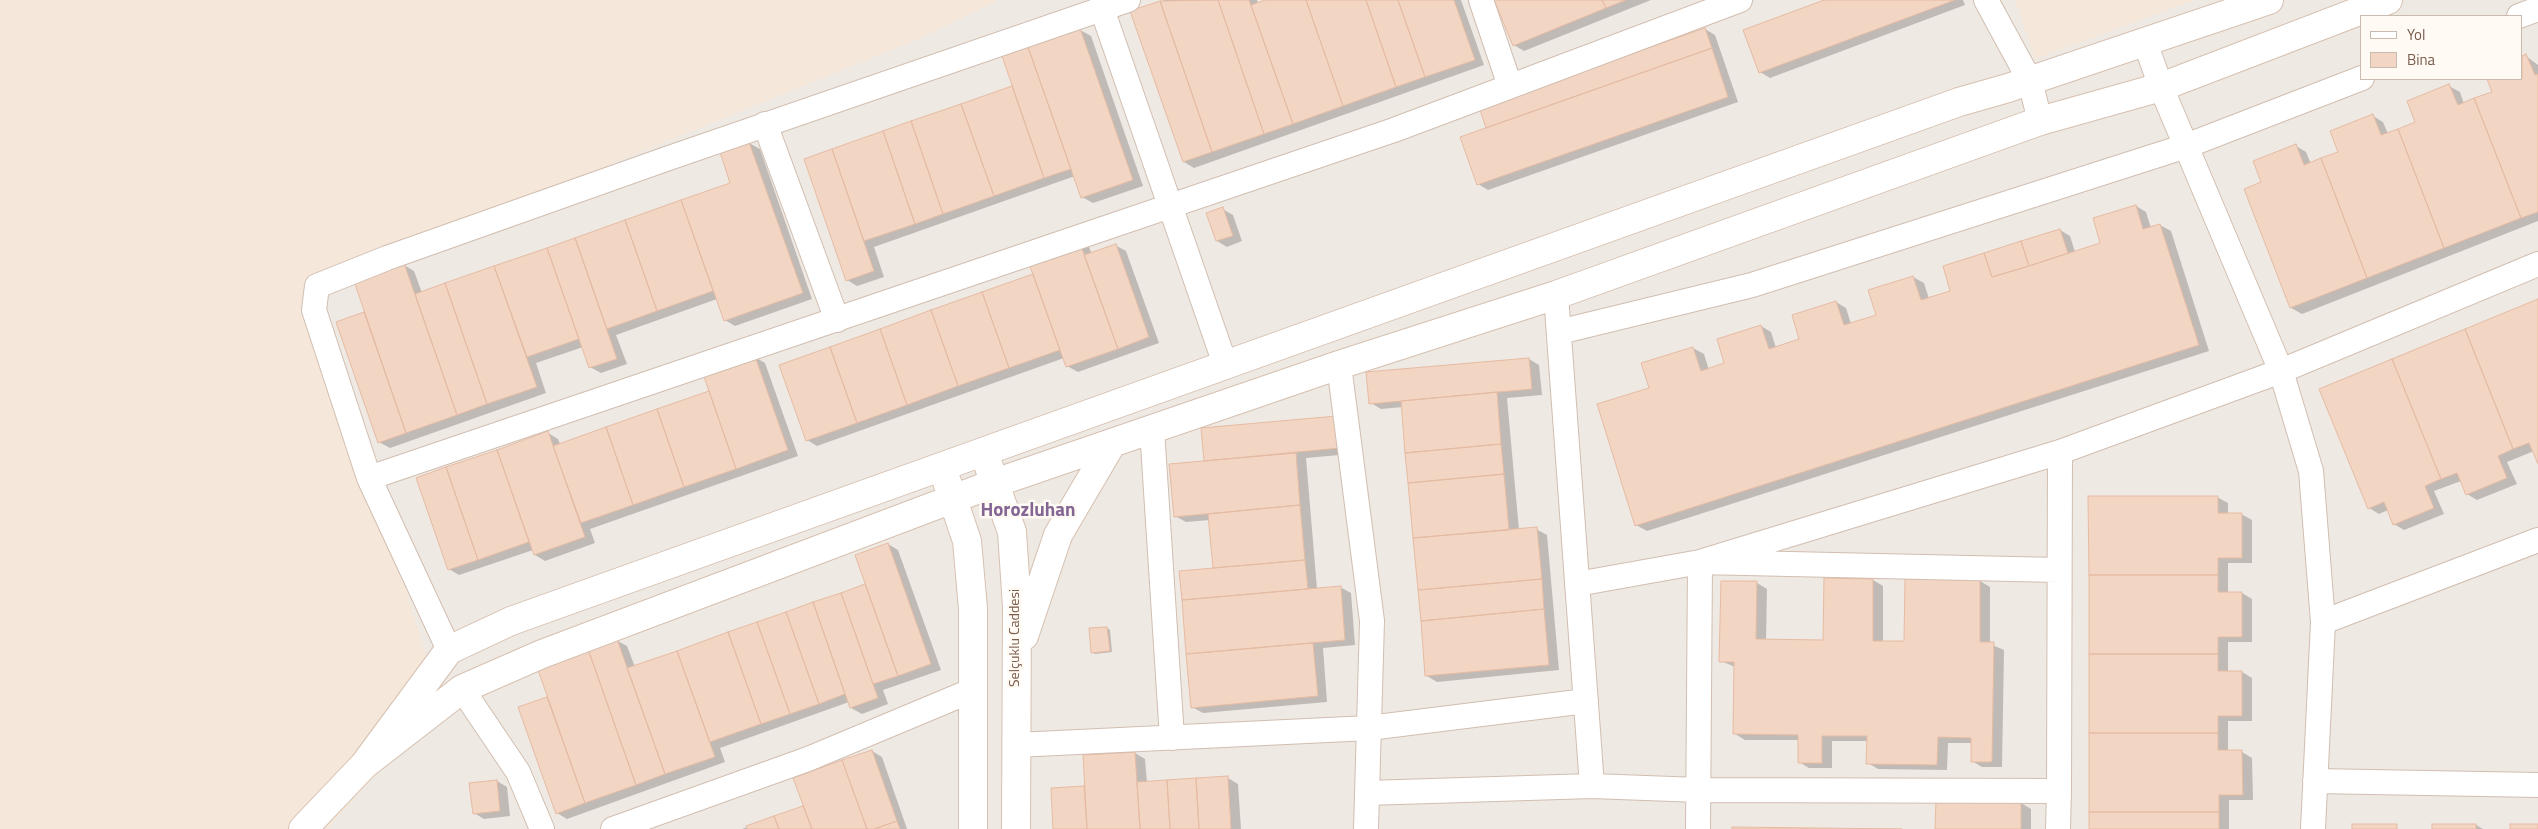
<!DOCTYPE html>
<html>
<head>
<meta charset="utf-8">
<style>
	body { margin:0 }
	#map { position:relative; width:2538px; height:829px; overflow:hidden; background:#fdf6ec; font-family:"Titillium Web",sans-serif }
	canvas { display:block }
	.legend { position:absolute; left:2360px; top:15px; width:162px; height:65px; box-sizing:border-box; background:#fffaf3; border:1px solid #cabbb1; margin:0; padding:6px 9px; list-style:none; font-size:15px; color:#7a5c4d }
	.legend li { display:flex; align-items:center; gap:10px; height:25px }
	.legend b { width:25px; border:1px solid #cabbb1 }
</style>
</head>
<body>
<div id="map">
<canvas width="2538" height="829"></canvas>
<ul class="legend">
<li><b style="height:6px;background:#fff"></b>Yol</li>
<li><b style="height:14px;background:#f3d5c3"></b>Bina</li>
</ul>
</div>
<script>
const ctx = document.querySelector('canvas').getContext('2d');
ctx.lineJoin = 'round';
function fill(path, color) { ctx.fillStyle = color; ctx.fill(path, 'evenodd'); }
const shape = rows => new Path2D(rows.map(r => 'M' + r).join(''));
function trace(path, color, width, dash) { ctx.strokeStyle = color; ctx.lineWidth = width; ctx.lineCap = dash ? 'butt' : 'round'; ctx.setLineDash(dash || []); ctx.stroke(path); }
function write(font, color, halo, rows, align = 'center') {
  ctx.font = font + ' "Titillium Web",sans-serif'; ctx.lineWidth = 5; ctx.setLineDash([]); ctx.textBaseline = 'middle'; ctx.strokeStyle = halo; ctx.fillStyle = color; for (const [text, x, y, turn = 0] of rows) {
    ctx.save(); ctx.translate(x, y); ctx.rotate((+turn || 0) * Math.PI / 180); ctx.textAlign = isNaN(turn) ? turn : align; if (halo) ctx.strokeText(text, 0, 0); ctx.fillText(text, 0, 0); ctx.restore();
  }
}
const residential = shape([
	[0,0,2538,0,2538,829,0,829],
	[2362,16,2522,16,2522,79,2362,79]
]);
const industrial = shape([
	[999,0,2015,0,2035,59,2195,0,2538,0,2538,829,327,829,441,702,311,286,921,38],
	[2362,16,2522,16,2522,79,2362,79]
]);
const shadow = shape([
	[1165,0,1257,0,1258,4,1269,0,1461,0,1484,65,1194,168,1184,162,1132,12],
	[1496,0,1651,0,1524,51,1514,45],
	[1828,0,1963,0,1965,5,1770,78,1760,72],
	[1705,29,1715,35,1738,102,1488,190,1478,184,1488,129],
	[1080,30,1091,36,1143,186,1093,203,1082,197,1075,176,874,247,884,277,857,286,847,280,805,160,1014,87],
	[2526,56,2538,65,2538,221,2302,314,2291,308,2245,189,2262,183,2296,146,2306,152,2311,164,2339,153,2373,116,2383,122,2388,134,2416,123,2449,86,2460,92,2464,104,2493,92,2488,79,2522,79,2522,57],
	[749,143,760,149,812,299,735,326,725,320,717,299,616,335,627,364,601,373,590,367,583,347,536,363,546,393,390,448,379,442,338,323,366,313,404,265,414,271,422,293,732,184],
	[2136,206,2146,212,2151,228,2160,225,2171,231,2209,351,1647,531,1636,525,1651,388,1693,348,1704,354,1709,370,1726,364,1761,326,1771,332,1776,348,1801,340,1836,302,1846,308,1851,324,1877,316,1913,277,1924,283,1929,299,1952,292,2060,230,2070,236,2075,252,2102,243],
	[1222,209,1233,215,1242,241,1227,247,1217,241],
	[1079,241,1089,247,1092,254,1115,245,1126,251,1159,343,1078,372,1067,366,1064,358,817,446,807,440],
	[2538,300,2538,461,2534,451,2507,462,2517,484,2477,500,2467,494,2461,481,2434,491,2444,514,2404,530,2394,524,2388,510,2379,514,2369,508],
	[755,357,765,363,798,456,590,529,595,543,545,561,535,555,533,550,459,575,449,569,417,479,548,433,558,439,560,444,711,392],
	[1529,359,1539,365,1542,395,1507,398,1519,530,1536,529,1547,535,1559,670,1437,682,1427,676,1403,407,1381,409,1371,403],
	[1337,417,1350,454,1306,458,1317,589,1340,587,1351,593,1355,645,1323,648,1327,702,1203,713,1192,707,1180,572,1214,569,1210,520,1186,522,1175,516,1206,462,1202,429],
	[2217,497,2228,503,2228,514,2241,514,2252,520,2252,563,2228,563,2228,593,2242,593,2252,599,2252,642,2228,642,2228,672,2242,672,2252,678,2252,721,2228,721,2228,752,2242,752,2252,758,2253,800,2229,800,2229,829,2090,829],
	[888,544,898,550,941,670,883,690,888,704,862,714,851,708,849,702,720,748,725,762,567,819,557,813,520,708,549,698,616,640,627,646,635,667,867,585],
	[1825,579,1873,580,1883,586,1883,642,1905,642,1906,580,1980,581,1990,587,1990,644,2004,650,2002,767,1982,767,1972,761,1972,743,1948,743,1947,770,1878,769,1868,763,1868,741,1832,741,1832,768,1809,768,1799,762,1799,740,1745,740,1735,734,1735,667,1721,661,1757,583,1767,589,1766,640,1824,641],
	[1107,628,1110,630,1112,652,1095,654,1092,652],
	[872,751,882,757,907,829,742,829,805,807],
	[1135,753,1145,759,1147,783,1228,778,1238,784,1241,829,1055,829,1052,789,1086,787],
	[497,781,507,787,510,816,484,819,474,813],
	[2021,803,2031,809,2031,829,1937,829],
	[2476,825,2483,829,2433,829]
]);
const building = shape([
	[1218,0,1249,0,1293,124,1264,134,1218,0],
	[1218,0,1264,134,1212,152,1160,1,1218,0],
	[1265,0,1306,0,1343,106,1293,124,1251,5,1265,0],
	[1306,0,1366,0,1396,87,1343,106,1306,0],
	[1366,0,1398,0,1425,77,1396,87,1366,0],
	[1398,0,1454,0,1475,60,1425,77,1398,0],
	[1494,0,1602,0,1606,8,1513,46,1494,0],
	[1602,0,1626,0,1606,8,1602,0],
	[1824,0,1955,0,1759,73,1743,30,1824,0],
	[1160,1,1212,152,1183,162,1130,11,1160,1],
	[1080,28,1133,180,1081,198,1028,47,1080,28],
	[1705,28,1712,48,1486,128,1479,107,1705,28],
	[1028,47,1071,169,1044,178,1002,56,1028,47],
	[1712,48,1728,97,1477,185,1460,137,1712,48],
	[2526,54,2535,75,2538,74,2538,212,2521,218,2474,98,2492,92,2487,79,2522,79,2522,56,2526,54],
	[2449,84,2458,105,2474,98,2521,218,2444,248,2398,129,2415,122,2407,101,2449,84],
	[1012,86,1044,178,994,196,961,104,1012,86],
	[961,104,994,196,943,214,911,121,961,104],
	[2373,114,2381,135,2398,129,2444,248,2367,278,2321,158,2338,152,2330,131,2373,114],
	[911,121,943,214,915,224,883,131,911,121],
	[883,131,915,224,864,241,832,149,883,131],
	[749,142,803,293,724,321,681,200,730,183,720,152,749,142],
	[2296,144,2304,165,2321,158,2367,278,2290,308,2244,189,2261,182,2253,161,2296,144],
	[832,149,874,271,846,281,804,159,832,149],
	[681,200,713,291,657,311,625,220,681,200],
	[2136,205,2143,229,2160,224,2199,345,1635,526,1597,404,1649,388,1641,363,1693,347,1701,371,1724,363,1717,339,1761,325,1769,349,1799,339,1792,315,1836,301,1844,325,1876,315,1868,290,1913,276,1921,300,1950,291,1943,266,1984,253,1992,277,2029,266,2100,243,2093,218,2136,205],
	[1223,207,1233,236,1216,241,1206,213,1223,207],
	[625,220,657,311,607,329,575,238,625,220],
	[2060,229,2068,253,2029,266,2021,241,2060,229],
	[575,238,617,359,589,368,547,248,575,238],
	[1079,240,1118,349,1066,367,1027,258,1079,240],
	[2021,241,2029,266,1992,277,1984,253,2021,241],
	[1116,244,1149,337,1118,349,1084,255,1116,244],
	[547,248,579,339,527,357,494,266,547,248],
	[404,263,457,415,406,433,354,281,404,263],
	[494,266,537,387,487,404,445,283,494,266],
	[1033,274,1060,350,1009,368,982,292,1033,274],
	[445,283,487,404,457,415,415,294,445,283],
	[982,292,1009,368,958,386,931,310,982,292],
	[2538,299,2538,464,2529,443,2513,449,2465,329,2538,299],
	[931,310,958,386,907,405,880,329,931,310],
	[364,312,406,433,378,443,336,322,364,312],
	[880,329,907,405,857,423,830,347,880,329],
	[2465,329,2513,449,2498,456,2507,478,2466,495,2457,473,2441,479,2392,359,2465,329],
	[830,347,857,423,806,441,779,365,830,347],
	[755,356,788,450,736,469,703,374,755,356],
	[1529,358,1532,389,1369,404,1366,372,1529,358],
	[2392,359,2441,479,2425,486,2434,508,2393,525,2384,502,2368,509,2319,389,2392,359],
	[709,391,736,469,684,487,657,409,709,391],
	[1497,392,1501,444,1405,453,1401,401,1497,392],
	[657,409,684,487,633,505,606,427,657,409],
	[1337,416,1340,448,1204,461,1201,428,1337,416],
	[606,427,633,505,581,523,553,446,606,427],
	[548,431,585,537,534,555,497,450,548,431],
	[1501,444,1504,474,1408,483,1405,453,1501,444],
	[497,450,529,542,478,560,446,467,497,450],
	[1296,453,1300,505,1174,517,1169,464,1296,453],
	[446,467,478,560,448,570,416,478,446,467],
	[1504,474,1509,530,1413,538,1408,483,1504,474],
	[2088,496,2218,496,2218,513,2242,513,2242,558,2218,558,2218,575,2089,575,2088,496],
	[1300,505,1305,560,1213,568,1208,514,1300,505],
	[1537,527,1542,579,1418,590,1413,538,1537,527],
	[888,543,931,664,898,676,855,555,888,543],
	[1305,560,1308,589,1182,600,1179,571,1305,560],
	[2089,575,2218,575,2218,592,2242,592,2242,637,2218,637,2218,654,2089,654,2089,575],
	[1824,578,1873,579,1873,641,1904,641,1905,579,1980,580,1980,642,1994,642,1992,762,1971,762,1971,738,1938,737,1937,765,1866,764,1867,736,1822,736,1822,763,1798,763,1798,735,1733,734,1734,662,1719,662,1721,581,1757,581,1756,639,1823,640,1824,578],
	[1542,579,1544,609,1421,621,1418,590,1542,579],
	[865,584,898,676,873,684,841,593,865,584],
	[1341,586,1345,640,1186,654,1182,600,1341,586],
	[841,593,878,698,850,708,813,602,841,593],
	[813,602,845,694,819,704,786,612,813,602],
	[1544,609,1549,665,1425,676,1421,621,1544,609],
	[786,612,819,704,790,714,757,622,786,612],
	[757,622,790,714,761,724,728,632,757,622],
	[1107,627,1110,651,1091,653,1089,628,1107,627],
	[728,632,761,724,710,742,677,651,728,632],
	[617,639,665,774,636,785,588,649,617,639],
	[1313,643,1318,696,1191,708,1186,654,1313,643],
	[588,649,636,785,585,803,537,667,588,649],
	[677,651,715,757,665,774,627,668,677,651],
	[2089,654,2218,654,2218,671,2242,671,2242,716,2218,716,2218,733,2089,733,2089,654],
	[547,697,585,803,556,814,518,707,547,697],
	[2089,733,2218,733,2218,750,2242,750,2243,795,2219,795,2219,812,2089,812,2089,733],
	[872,750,897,821,874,829,867,829,842,760,872,750],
	[1135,752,1140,829,1087,829,1083,755,1135,752],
	[842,760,867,829,812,829,793,778,842,760],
	[1228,776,1231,829,1199,829,1196,778,1228,776],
	[1196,778,1199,829,1170,829,1167,780,1196,778],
	[497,780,500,811,473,814,469,783,497,780],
	[1167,780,1170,829,1140,829,1137,782,1167,780],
	[1084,786,1087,829,1053,829,1051,788,1084,786],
	[1936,800,2021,801,2021,829,1935,829,1936,800],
	[803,806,812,829,779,829,774,816,803,806],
	[2089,812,2219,812,2219,829,2089,829,2089,812],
	[774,816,779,829,747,829,746,826,774,816],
	[897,821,900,829,874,829,897,821],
	[2352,824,2397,824,2397,829,2352,829,2352,824],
	[2432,824,2476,824,2476,829,2432,829,2432,824],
	[2510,824,2538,824,2538,829,2510,829,2510,824],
	[1732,827,1902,829,1732,829,1732,827]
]);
const street = shape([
	[1128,0,669,158,387,258,317,286,314,310,369,478,1394,130,1740,0],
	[1481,0,1510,86],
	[1986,0,2030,81,2040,121],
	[1102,9,1225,364],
	[2519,16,2538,9],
	[2145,42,2161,87,2281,371,2311,471,2323,622,2313,829],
	[765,124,837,320],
	[1556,295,1592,786],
	[1559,332,1752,285,2186,146,2362,78],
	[1339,365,1372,621,1366,829],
	[1152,429,1172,738],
	[369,478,449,650],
	[1577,584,1700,562,2060,452,2281,371,2538,264],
	[2323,622,2538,540],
	[462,689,518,772,542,829],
	[1016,745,1369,728,1586,701],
	[2315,781,2538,785],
	[1367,793,1592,786,1699,790,2059,791,2060,452],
	[613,829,808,759,973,690],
	[1698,829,1700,562,2058,570],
	[2058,829,2059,791]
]);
const secondary = shape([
	[989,467,1012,532,1017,607,1016,829],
	[947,482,967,541,973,609,973,829],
	[1024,636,1058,535,1112,443],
	[364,765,462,689,542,654,995,483,1339,365,1556,295,2040,121,2161,87,2388,0],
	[303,829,364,765,449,650,511,621,1959,102,2008,88,2269,0]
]);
const streetNames = [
	["Selçuklu Caddesi",1016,638,-90]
];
const districtNames = [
	["Horozluhan",1028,511]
];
fill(residential, '#f5e8da');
fill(industrial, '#efe9e4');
fill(shadow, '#0003');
fill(building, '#f3d5c3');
trace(building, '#e6bba3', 1);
trace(street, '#d1beb0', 26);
trace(secondary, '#d6c0b0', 30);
trace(street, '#fff', 24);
trace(secondary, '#fff', 28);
write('14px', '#7a5c4d', '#fffaf3', streetNames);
write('bold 19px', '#846695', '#fffaf3', districtNames);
</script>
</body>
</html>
